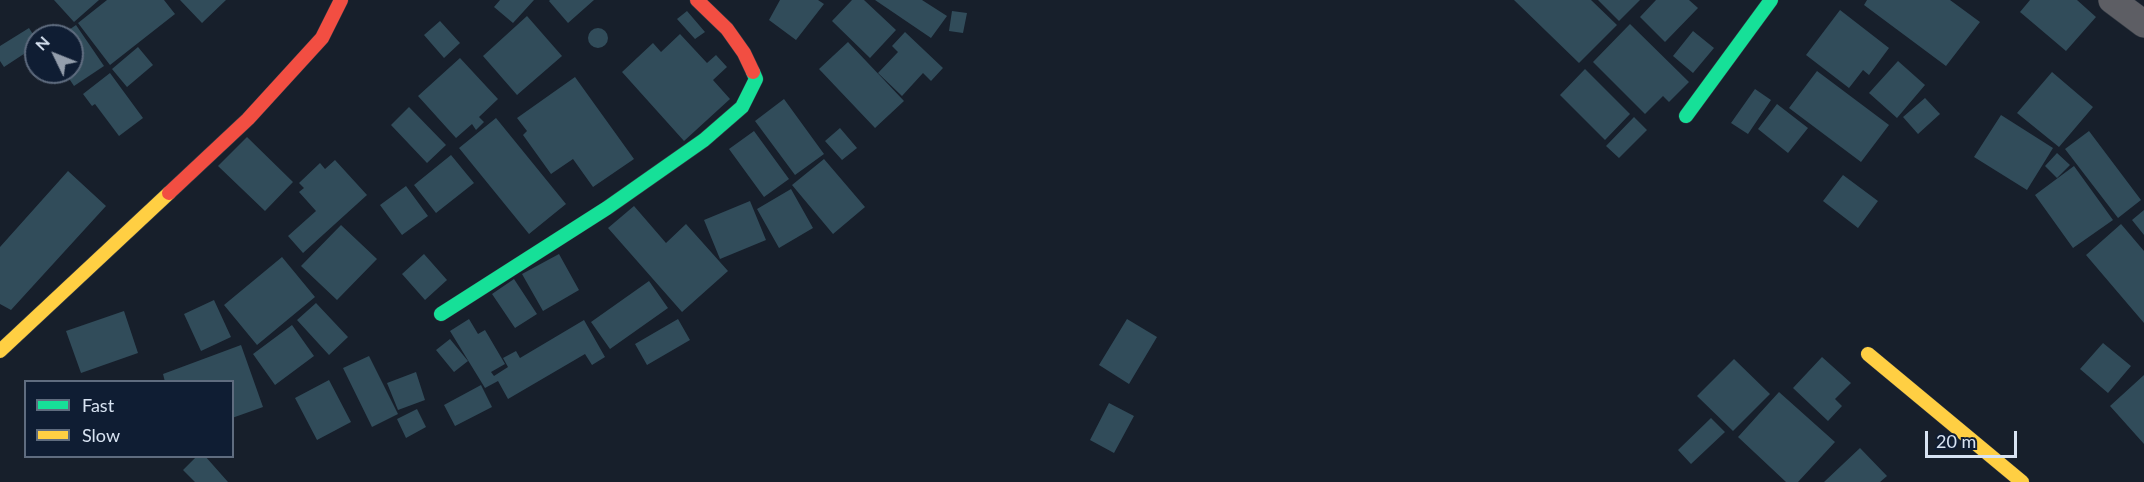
<!DOCTYPE html>
<html>
<head>
<meta charset="utf-8">
<style>
	body { margin:0 }
	#map { position:relative; width:2144px; height:482px; overflow:hidden; background:#171f2b; font-family:Lato,sans-serif }
	canvas { display:block }
	.legend { position:absolute; left:24px; top:380px; width:210px; height:78px; box-sizing:border-box; background:#0f1d33; border:2px solid #5f6c7f; margin:0; padding:8px 10px; list-style:none; font-size:18px; color:#d8e3f2 }
	.legend li { display:flex; align-items:center; gap:12px; height:30px }
	.legend b { width:30px; border:2px solid #5f6c7f }
	.north { position:absolute; left:24px; top:24px; width:60px; height:60px; box-sizing:border-box; background:#0f1d33; border:2px solid #5f6c7f; border-radius:50%; rotate:313deg; font-size:16px; font-weight:700; line-height:24px; text-align:center; color:#d8e3f2 }
	.north::after { content:''; display:block; margin:auto; width:21px; height:27px; background:#949eac; clip-path:polygon(50% 0,100% 100%,50% 72%,0 100%) }
	.scale { position:absolute; left:1925px; top:431px; width:92px; height:27px; box-sizing:border-box; border:3px solid #d8e3f2; border-top:0; padding-left:8px; font-size:18px; line-height:21px; white-space:nowrap; color:#d8e3f2; -webkit-text-stroke:4px #0f1d33; paint-order:stroke }
</style>
</head>
<body>
<div id="map">
<canvas width="2144" height="482"></canvas>
<ul class="legend">
<li><b style="height:8px;background:#16e098"></b>Fast</li>
<li><b style="height:8px;background:#ffcf43"></b>Slow</li>
</ul>
<div class="north">N</div>
<div class="scale">20 m</div>
</div>
<script>
const ctx = document.querySelector('canvas').getContext('2d');
ctx.lineJoin = 'round';
function fill(path, color) { ctx.fillStyle = color; ctx.fill(path, 'evenodd'); }
const shape = rows => new Path2D(rows.map(r => 'M' + r).join(''));
function trace(path, color, width, dash) { ctx.strokeStyle = color; ctx.lineWidth = width; ctx.lineCap = dash ? 'butt' : 'round'; ctx.setLineDash(dash || []); ctx.stroke(path); }
const building = shape([
	[54,0,99,0,74,22],
	[107,0,164,0,175,14,110,65,78,23],
	[180,0,226,0,202,23],
	[500,0,534,0,513,23,494,7],
	[594,0,568,23,549,1,550,0],
	[780,0,818,0,824,4,796,40,769,20],
	[852,0,864,0,896,30,870,58,832,21],
	[875,0,922,0,947,16,931,38],
	[1514,0,1591,0,1617,25,1579,63],
	[1598,0,1640,0,1619,21],
	[1656,0,1689,0,1698,8,1665,42,1640,17],
	[1867,0,1950,0,1980,22,1946,66,1864,5],
	[2030,0,2077,0,2096,17,2066,51,2020,12],
	[1840,10,1889,48,1869,75,1863,70,1849,88,1806,55],
	[687,11,705,32,695,39,677,19],
	[952,11,967,13,963,33,949,31],
	[527,16,562,56,517,95,483,56],
	[440,21,460,43,444,58,424,35],
	[1630,24,1689,82,1669,102,1663,96,1645,114,1593,62],
	[76,25,104,66,74,86,66,74,52,83,44,72,72,72,72,36,60,36],
	'588 38a10 10 0 1 1 20 0a10 10 0 1 1-20 0Z',
	[29,28,36,39,36,46,4,67,0,61,0,46],
	[1693,31,1714,48,1693,73,1673,56],
	[905,32,943,68,931,81,923,73,902,96,878,73,898,52,892,46],
	[680,34,707,63,716,55,727,67,713,80,730,99,684,141,622,72,653,43,661,52],
	[848,42,904,101,875,128,819,69],
	[138,47,153,65,127,87,112,69],
	[460,58,498,99,479,117,484,122,476,130,472,124,456,138,418,96],
	[1898,61,1925,85,1897,118,1869,93],
	[1585,69,1630,114,1605,140,1560,95],
	[1817,71,1889,125,1861,162,1789,108],
	[2052,72,2093,107,2059,147,2017,113],
	[110,73,143,118,119,136,95,104,92,106,83,94],
	[575,77,634,159,593,187,573,159,551,174,523,135,527,131,517,118],
	[1755,89,1771,100,1748,134,1731,123],
	[1925,98,1940,114,1918,134,1903,117],
	[784,99,824,154,795,175,755,121],
	[1777,104,1808,128,1788,153,1758,129],
	[409,107,446,145,427,163,391,125],
	[2001,115,2053,148,2027,190,1974,157],
	[1634,117,1647,130,1619,158,1606,146],
	[496,118,566,204,529,234,459,148],
	[840,128,857,148,842,160,825,141],
	[754,131,789,179,764,197,729,149],
	[2089,131,2141,200,2118,218,2065,149],
	[247,137,293,182,265,211,218,166],
	[2057,153,2070,165,2057,178,2045,166],
	[451,155,474,183,436,213,414,185],
	[824,159,865,207,833,234,792,185],
	[335,160,367,195,303,253,288,236,316,211,299,192,304,188,299,183,320,163,325,169],
	[2074,166,2113,220,2073,248,2035,195],
	[68,171,106,206,11,310,0,304,0,247],
	[1843,175,1878,201,1858,228,1823,201],
	[406,186,428,216,402,235,380,205],
	[791,189,813,228,779,248,757,209],
	[750,201,766,240,720,259,704,220],
	[634,206,666,243,686,224,728,271,682,312,608,228],
	[2144,210,2144,235,2132,220],
	[2121,224,2144,251,2144,323,2086,255],
	[341,225,377,259,337,300,301,266],
	[424,254,447,280,425,300,402,274],
	[559,254,579,290,543,311,522,274],
	[282,257,315,297,257,345,224,305],
	[514,279,537,314,515,328,492,294],
	[649,281,668,308,610,349,591,322],
	[214,300,231,337,201,351,184,314],
	[316,303,348,337,329,355,297,320],
	[124,311,138,353,81,373,66,331],
	[469,319,478,334,485,330,505,364,491,372,494,376,508,367,503,358,516,351,520,358,584,320,605,357,592,365,585,354,508,399,498,381,485,388,450,331],
	[678,319,690,340,647,365,635,344],
	[1127,319,1157,337,1129,384,1099,365],
	[292,325,314,356,275,385,253,354],
	[450,339,468,361,454,372,436,350],
	[2103,343,2131,366,2108,393,2080,369],
	[241,345,263,407,232,418,232,382,165,382,163,374],
	[369,356,398,414,372,427,343,368],
	[1822,357,1851,383,1835,399,1842,406,1828,421,1793,388],
	[1734,359,1770,394,1733,431,1697,396],
	[416,372,425,400,398,410,387,383],
	[2144,375,2144,444,2110,406],
	[329,380,351,422,317,440,295,398],
	[481,385,492,407,455,426,444,405],
	[1779,392,1835,442,1798,482,1786,482,1738,437],
	[1109,403,1134,416,1114,453,1090,440],
	[417,409,426,427,406,438,397,419],
	[1711,418,1725,432,1691,464,1678,450],
	[1860,448,1887,476,1880,482,1824,482],
	[197,456,205,456,228,482,195,482,183,470]
]);
const street = shape([
	[2112,0,2144,24]
]);
const fast = shape([
	[1686,116,1771,0],
	[441,314,607,208,704,140,742,107,756,79,753,72]
]);
const slow = shape([
	[0,351,169,193],
	[1868,354,2022,482]
]);
const jam = shape([
	[697,0,727,29,744,53,753,72],
	[169,193,248,119,322,38,341,0]
]);
fill(building, '#314c5a');
trace(street, '#343b45', 28);
trace(fast, '#343b45', 15);
trace(slow, '#343b45', 15);
trace(jam, '#343b45', 15);
trace(street, '#5d5e64', 27);
trace(fast, '#16e098', 14);
trace(slow, '#ffcf43', 14);
trace(jam, '#f24e42', 14);
</script>
</body>
</html>
